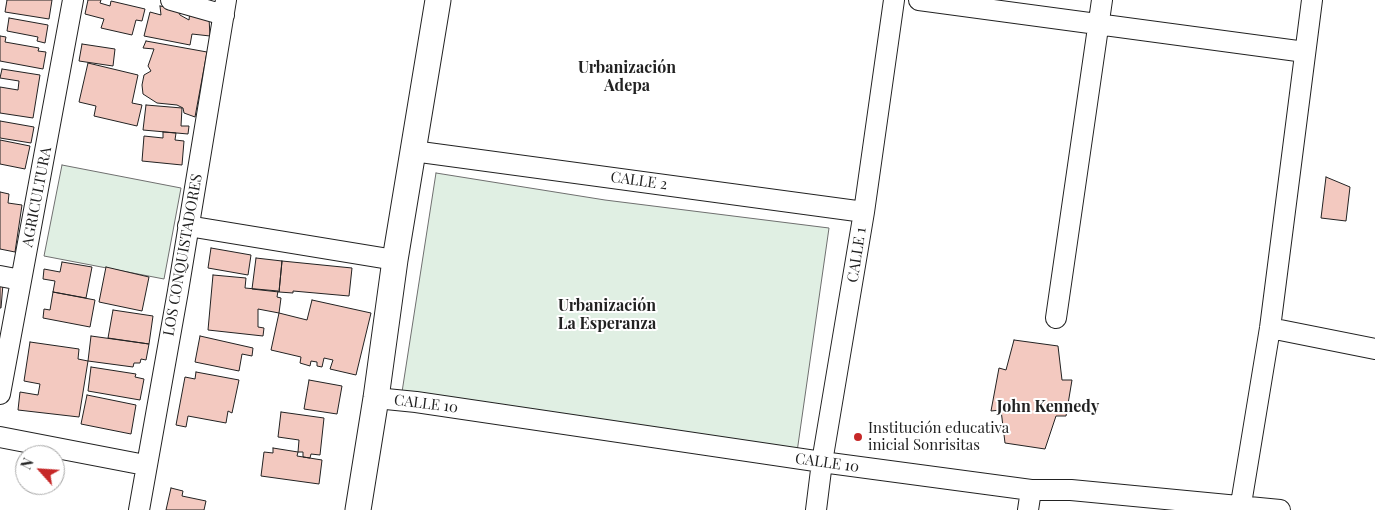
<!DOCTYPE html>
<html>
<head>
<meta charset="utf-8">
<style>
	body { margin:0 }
	#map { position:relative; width:1375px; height:510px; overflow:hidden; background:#fff; font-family:"Playfair Display",serif }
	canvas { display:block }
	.north { position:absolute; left:15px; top:445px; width:50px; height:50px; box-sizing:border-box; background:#fff; border:1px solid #a7a7a7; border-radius:50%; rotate:296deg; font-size:14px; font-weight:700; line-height:20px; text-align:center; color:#222 }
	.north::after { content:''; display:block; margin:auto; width:18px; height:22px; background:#c62828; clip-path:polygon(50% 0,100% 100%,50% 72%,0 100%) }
</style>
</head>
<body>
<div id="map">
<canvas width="1375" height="510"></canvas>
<div class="north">N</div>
</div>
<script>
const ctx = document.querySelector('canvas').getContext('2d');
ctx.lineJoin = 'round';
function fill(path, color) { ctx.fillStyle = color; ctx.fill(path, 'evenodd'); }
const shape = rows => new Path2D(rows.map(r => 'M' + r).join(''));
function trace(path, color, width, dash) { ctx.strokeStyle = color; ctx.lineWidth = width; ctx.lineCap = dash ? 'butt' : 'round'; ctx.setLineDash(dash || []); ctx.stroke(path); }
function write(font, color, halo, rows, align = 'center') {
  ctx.font = font + ' "Playfair Display",serif'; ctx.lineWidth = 4; ctx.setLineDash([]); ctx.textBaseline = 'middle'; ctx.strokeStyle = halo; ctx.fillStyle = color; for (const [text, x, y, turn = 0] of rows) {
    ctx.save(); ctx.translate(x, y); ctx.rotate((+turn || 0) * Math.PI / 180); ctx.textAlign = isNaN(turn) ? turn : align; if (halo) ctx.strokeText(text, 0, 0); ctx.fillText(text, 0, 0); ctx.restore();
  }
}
const green = shape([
	[62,165,181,188,164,279,44,256,62,165],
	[436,173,605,200,829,228,797,452,402,392,436,173]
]);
const building = shape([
	[7,0,52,0,49,19,5,12,7,0],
	[88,0,101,0,100,3,110,6,111,1,145,9,142,21,136,20,132,35,101,28,104,19,85,14,88,0],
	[160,6,177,9,180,15,189,20,190,11,209,18,210,36,192,34,190,45,144,36,150,12,161,15,160,6],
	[9,18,48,25,45,43,37,41,38,37,7,31,9,18],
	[0,36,6,37,5,42,39,48,38,51,46,52,43,69,0,61,0,36],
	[146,41,207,52,195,117,184,113,183,108,177,105,157,103,143,94,142,85,144,75,151,71,148,66,154,49,143,48,146,41],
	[82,44,115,49,113,66,79,61,82,44],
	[88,63,138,75,132,103,142,105,137,126,94,116,96,106,79,102,88,63],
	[2,69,40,75,33,118,0,113,0,87,18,90,19,81,0,78,2,69],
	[146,105,182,108,181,126,189,126,188,134,143,130,146,105],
	[0,121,34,127,31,143,0,138,0,121],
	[163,132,176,133,175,140,184,141,182,165,142,161,144,136,163,138,163,132],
	[0,140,30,146,25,169,0,164,0,140],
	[1326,177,1350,187,1346,221,1321,218,1326,177],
	[0,192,9,194,8,203,22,205,15,252,0,249,0,192],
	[211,248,251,255,248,275,208,268,211,248],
	[256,258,282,261,279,292,252,289,256,258],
	[282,261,352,268,349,296,293,291,293,293,279,292,282,261],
	[62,262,92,267,86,298,53,292,55,281,43,279,44,269,60,272,62,262],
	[106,267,149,277,142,311,99,302,106,267],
	[213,275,246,278,245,288,278,291,277,297,281,298,279,313,258,309,258,327,264,328,263,336,208,330,213,275],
	[0,283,3,284,1,308,0,308,0,283],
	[53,292,95,300,90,327,43,318,44,309,50,310,53,292],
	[312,300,371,313,356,375,330,369,333,360,324,358,322,367,317,366,317,362,311,361,310,366,300,363,301,357,271,350,279,313,307,320,312,300],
	[113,310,153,316,149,344,108,338,113,310],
	[91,336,149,344,146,360,141,359,140,363,134,363,133,367,88,361,91,336],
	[200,336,253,348,252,356,242,354,239,371,195,362,200,336],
	[1014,340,1058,346,1062,380,1072,380,1066,416,1056,416,1045,449,1005,443,1001,410,991,411,999,368,1006,370,1014,340],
	[30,342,79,349,78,359,88,361,79,417,18,410,20,392,38,395,40,384,24,381,30,342],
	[91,367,136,374,135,377,144,379,140,400,88,391,91,367],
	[196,372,239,380,232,413,228,411,226,423,188,416,186,427,176,425,185,377,195,379,196,372],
	[309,380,342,386,337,414,304,409,309,380],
	[87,395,136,405,131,434,81,424,87,395],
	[281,412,324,418,320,455,311,454,310,458,303,457,303,452,298,452,299,440,278,437,281,412],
	[273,448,298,452,297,456,322,460,319,484,261,476,264,452,273,453,273,448],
	[171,488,183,491,182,496,206,501,204,510,166,510,171,488]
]);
const minor = shape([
	[171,0,224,15],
	[919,0,1305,52],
	[413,151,864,212],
	[188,226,395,260],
	[0,276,21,280],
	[1056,318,1102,0],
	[1270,328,1375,349],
	[0,394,73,0],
	[376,398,416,402,822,462,1031,490,1071,490,1280,510],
	[0,437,145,465],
	[139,510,178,291,226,0],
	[816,510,822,462,864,212,894,0],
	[1028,510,1031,490],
	[1240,510,1270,328,1312,0]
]);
const tertiary = shape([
	[358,510,376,398,395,260,438,0]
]);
const markers = [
	[858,437,5,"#c62828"]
];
const streetNames = [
	["CALLE 2",639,181,8],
	["AGRICULTURA",37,197,-79],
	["LOS CONQUISTADORES",183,255,-80],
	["CALLE 1",857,255,-81],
	["CALLE 10",426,404,7],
	["CALLE 10",827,463,8]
];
const poiNames = [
	["Institución educativa",868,428],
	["inicial Sonrisitas",868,445]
];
const neighbourhoodNames = [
	["Urbanización",627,68],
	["Adepa",627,86],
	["Urbanización",607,306],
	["La Esperanza",607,324],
	["John Kennedy",1048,407]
];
fill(green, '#e0efe3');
trace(green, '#6f6f6f', 1);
fill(building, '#f3c9c0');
trace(building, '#222', 1);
trace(minor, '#222', 22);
trace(tertiary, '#222', 27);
trace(minor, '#fff', 20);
trace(tertiary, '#fff', 25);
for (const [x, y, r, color] of markers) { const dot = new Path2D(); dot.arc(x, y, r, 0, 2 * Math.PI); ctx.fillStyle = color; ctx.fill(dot); trace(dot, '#fff', 2); }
write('15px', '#222', '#fff', streetNames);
write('15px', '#222', '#fff', poiNames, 'left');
write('bold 16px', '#222', '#fff', neighbourhoodNames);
</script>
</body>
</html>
